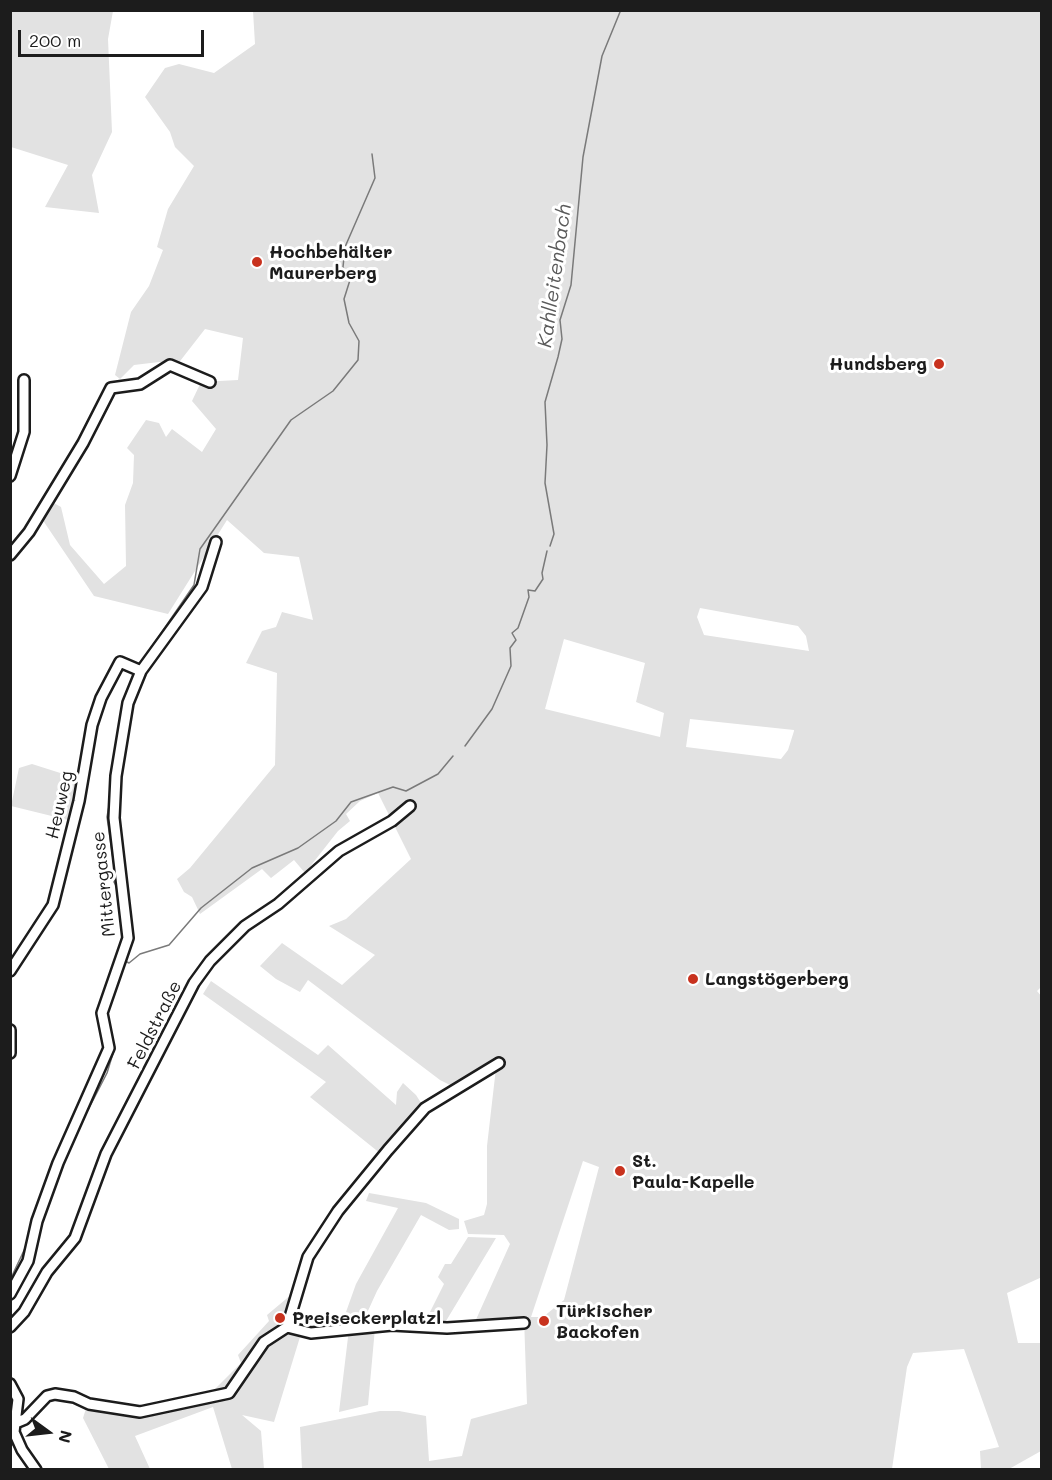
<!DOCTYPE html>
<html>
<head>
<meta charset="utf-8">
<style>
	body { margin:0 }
	#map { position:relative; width:1052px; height:1480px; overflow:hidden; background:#fff; font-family:Mali,sans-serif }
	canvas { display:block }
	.frame { position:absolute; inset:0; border:12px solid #1c1c1c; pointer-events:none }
	.north { position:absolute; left:18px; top:1402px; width:60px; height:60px; -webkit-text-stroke:4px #fff; paint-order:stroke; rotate:105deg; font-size:16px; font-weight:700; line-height:24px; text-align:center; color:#1c1c1c }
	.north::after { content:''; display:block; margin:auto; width:21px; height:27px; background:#1c1c1c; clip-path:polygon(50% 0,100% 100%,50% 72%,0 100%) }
	.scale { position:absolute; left:18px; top:30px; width:186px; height:27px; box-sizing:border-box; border:3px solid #1c1c1c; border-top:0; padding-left:8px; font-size:18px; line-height:21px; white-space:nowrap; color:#1c1c1c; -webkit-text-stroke:4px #fff; paint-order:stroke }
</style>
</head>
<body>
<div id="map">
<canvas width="1052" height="1480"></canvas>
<div class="frame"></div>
<div class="north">N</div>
<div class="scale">200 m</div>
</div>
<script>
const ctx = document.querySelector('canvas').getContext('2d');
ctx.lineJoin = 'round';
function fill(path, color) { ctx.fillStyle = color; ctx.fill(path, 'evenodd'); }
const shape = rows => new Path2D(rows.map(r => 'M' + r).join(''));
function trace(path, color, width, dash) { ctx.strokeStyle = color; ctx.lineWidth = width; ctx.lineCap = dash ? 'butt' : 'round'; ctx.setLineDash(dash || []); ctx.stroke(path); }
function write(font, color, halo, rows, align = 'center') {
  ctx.font = font + ' Mali,sans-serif'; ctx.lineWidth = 6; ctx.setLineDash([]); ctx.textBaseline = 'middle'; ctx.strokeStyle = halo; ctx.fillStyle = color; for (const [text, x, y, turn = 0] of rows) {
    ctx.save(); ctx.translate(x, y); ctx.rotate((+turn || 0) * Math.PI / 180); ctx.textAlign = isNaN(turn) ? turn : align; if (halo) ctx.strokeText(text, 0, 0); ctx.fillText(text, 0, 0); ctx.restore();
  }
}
const green = shape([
	[10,11,113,11,108,39,112,132,92,175,99,213,45,207,68,165,11,147],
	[253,11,1041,11,1042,986,1037,991,1042,997,1042,1277,1007,1293,1018,1343,1041,1343,1041,1451,1009,1469,981,1469,980,1451,999,1447,964,1349,913,1353,907,1367,892,1469,302,1469,300,1427,380,1411,399,1411,426,1416,429,1461,462,1456,471,1419,527,1404,524,1318,474,1324,510,1244,504,1235,468,1234,464,1221,484,1215,487,1204,487,1146,496,1068,458,1089,440,1080,308,980,300,992,276,979,260,966,282,943,342,985,375,955,329,926,346,919,411,859,378,793,360,801,346,814,350,821,338,831,305,873,294,860,271,878,262,869,200,914,192,897,184,892,177,879,190,868,275,765,277,673,246,663,262,631,276,627,282,612,313,620,299,557,264,553,227,520,168,614,94,596,42,519,52,502,61,507,70,545,104,584,126,566,125,505,133,483,134,455,127,448,146,420,159,423,166,437,172,429,202,452,216,429,192,401,201,382,238,380,243,338,205,329,177,365,159,362,134,365,120,379,115,375,131,312,149,286,163,250,157,247,168,209,194,166,175,147,170,132,145,97,165,68,179,64,214,73,255,44],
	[700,608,798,626,806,636,809,651,704,635,697,617],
	[564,639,645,663,636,702,664,713,660,737,545,709],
	[690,719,794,730,794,731,788,750,781,759,686,747],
	[583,1161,599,1167,564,1300,543,1317,531,1317],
	[32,764,76,778,68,820,11,806,19,768],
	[211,981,318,1055,328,1045,396,1105,397,1092,403,1083,416,1095,423,1106,386,1158,310,1097,326,1082,203,994],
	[369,1193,426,1203,459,1219,459,1229,449,1230,421,1215,377,1291,362,1324,341,1326,356,1284,398,1208,366,1201],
	[468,1237,496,1238,446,1321,425,1322,444,1284,438,1277,445,1264,451,1264],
	[296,1282,286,1324,269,1341,287,1330,300,1337,274,1422,242,1415,261,1431,264,1469,232,1469,213,1407,135,1436,150,1469,109,1469,83,1418,89,1399,128,1406,161,1405,206,1398,241,1363,238,1355,269,1321,267,1315,292,1294],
	[375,1328,368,1405,339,1412,349,1329]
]);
const stream = shape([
	[550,546,554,534,545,483,547,445,545,402,558,357,562,339,560,320,571,285,583,157,602,56,620,12],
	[140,664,194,585,200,549,291,420,333,391,358,360,359,341,349,323,344,299,350,280,343,267,345,247,375,178,372,154],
	[127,692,134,677],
	[465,746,492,709,511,666,510,648,516,640,512,633,518,628,529,597,528,590,535,591,543,579,542,573,547,551],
	[115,757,122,714],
	[111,795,107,817,115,873,114,882,117,887],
	[125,961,129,963,140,954,169,945,201,908,252,868,298,848,336,821,351,802,393,787,406,791,438,774,453,756],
	[113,996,118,980],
	[88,1110,107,1073,114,1050,108,1023],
	[57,1154,60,1147],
	[10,1280,27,1244],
	[10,1411,13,1405],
	[10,1441,30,1469]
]);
const minor = shape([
	[10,476,24,432,24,380],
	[10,555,29,532,83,443,111,388,140,384,170,365,210,382],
	[10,971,53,905,79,801,92,725,101,698,120,662,141,671],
	[10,1030,10,1053],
	[10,1294,28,1261,37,1221,58,1163,109,1048,102,1013,128,938,114,818,116,776,128,703,141,671,202,587,216,542],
	[10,1327,24,1312,47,1272,75,1238,106,1154,194,983,210,961,245,926,278,904,339,851,392,821,410,806],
	[287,1327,311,1333,392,1325,447,1328,524,1323],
	[10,1384,18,1399,14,1432,22,1450,36,1470],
	[13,1424,25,1419,47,1396,55,1394,74,1397,89,1404,140,1412,229,1393,264,1342,287,1327,308,1257,338,1211,388,1150,425,1108,499,1063]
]);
const markers = [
	[257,262,6,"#c8321e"],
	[939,364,6,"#c8321e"],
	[693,979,6,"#c8321e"],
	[620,1171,6,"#c8321e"],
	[280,1318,6,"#c8321e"],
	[544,1321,6,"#c8321e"]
];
const poiNames = [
	["Hochbehälter",269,252],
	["Maurerberg",269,273],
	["Hundsberg",927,364,"right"],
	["Langstögerberg",705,979],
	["St.",632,1161],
	["Paula-Kapelle",632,1182],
	["Türkischer",556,1311],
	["Backofen",556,1332],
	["Preiseckerplatzl",292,1318]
];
const streetNames = [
	["Heuweg",60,805,-77],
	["Mittergasse",104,884,-96],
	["Feldstraße",155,1025,-63]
];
const waterNames = [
	["Kahlleitenbach",555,276,-82]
];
fill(green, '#e2e2e2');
trace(stream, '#7a7a7a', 1.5);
trace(minor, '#1c1c1c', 14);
trace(minor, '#fff', 9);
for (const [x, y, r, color] of markers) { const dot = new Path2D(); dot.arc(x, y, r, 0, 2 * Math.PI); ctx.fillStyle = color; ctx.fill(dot); trace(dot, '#fff', 2); }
write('bold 18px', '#1c1c1c', '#fff', poiNames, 'left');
write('18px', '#1c1c1c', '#fff', streetNames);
write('italic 20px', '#5a5a5a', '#fff', waterNames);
</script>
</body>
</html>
